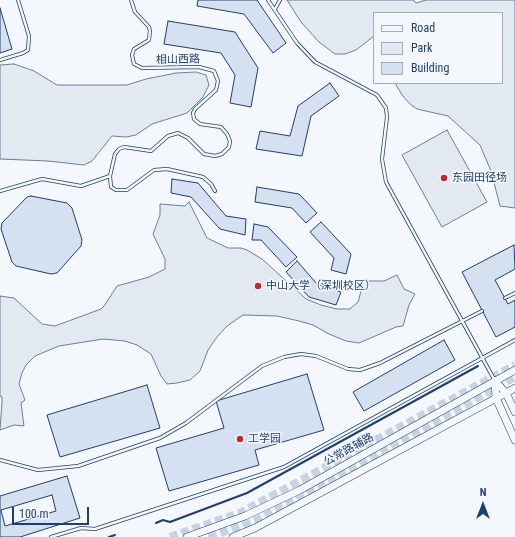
<!DOCTYPE html>
<html>
<head>
<meta charset="utf-8">
<style>
	body { margin:0 }
	#map { position:relative; width:515px; height:537px; overflow:hidden; background:#f4f7fb; font-family:"Roboto Condensed",sans-serif }
	canvas { display:block }
	.legend { position:absolute; left:373px; top:12px; width:130px; height:72px; box-sizing:border-box; background:#f4f7fb; border:1px solid #9eadc5; margin:0; padding:5px 7px; list-style:none; font-size:12px; color:#1d3f73 }
	.legend li { display:flex; align-items:center; gap:8px; height:20px }
	.legend b { width:20px; border:1px solid #9eadc5 }
	.north { position:absolute; left:463px; top:485px; width:40px; height:40px; -webkit-text-stroke:3px #f4f7fb; paint-order:stroke; rotate:0deg; font-size:11px; font-weight:700; line-height:16px; text-align:center; color:#1d3f73 }
	.north::after { content:''; display:block; margin:auto; width:14px; height:18px; background:#1d3f73; clip-path:polygon(50% 0,100% 100%,50% 72%,0 100%) }
	.scale { position:absolute; left:12px; top:507px; width:77px; height:18px; box-sizing:border-box; border:2px solid #1d3f73; border-top:0; padding-left:5px; font-size:12px; line-height:14px; white-space:nowrap; color:#1d3f73; -webkit-text-stroke:3px #f4f7fb; paint-order:stroke }
</style>
</head>
<body>
<div id="map">
<canvas width="515" height="537"></canvas>
<ul class="legend">
<li><b style="height:5px;background:#f4f7fb"></b>Road</li>
<li><b style="height:11px;background:#e3e9f0"></b>Park</li>
<li><b style="height:11px;background:#d5e0f0"></b>Building</li>
</ul>
<div class="north">N</div>
<div class="scale">100 m</div>
</div>
<script>
const ctx = document.querySelector('canvas').getContext('2d');
ctx.lineJoin = 'round';
function fill(path, color) { ctx.fillStyle = color; ctx.fill(path, 'evenodd'); }
const shape = rows => new Path2D(rows.map(r => 'M' + r).join(''));
function trace(path, color, width, dash) { ctx.strokeStyle = color; ctx.lineWidth = width; ctx.lineCap = dash ? 'butt' : 'round'; ctx.setLineDash(dash || []); ctx.stroke(path); }
function write(font, color, halo, rows, align = 'center') {
  ctx.font = font + ' "Roboto Condensed","Noto Sans SC",sans-serif'; ctx.lineWidth = 3; ctx.setLineDash([]); ctx.textBaseline = 'middle'; ctx.strokeStyle = halo; ctx.fillStyle = color; for (const [text, x, y, turn = 0] of rows) {
    ctx.save(); ctx.translate(x, y); ctx.rotate((+turn || 0) * Math.PI / 180); ctx.textAlign = isNaN(turn) ? turn : align; if (halo) ctx.strokeText(text, 0, 0); ctx.fillText(text, 0, 0); ctx.restore();
  }
}
const green = shape([
	[287,0,413,0,416,3,426,0,515,0,515,208,500,206,491,171,480,145,448,116,417,109,410,104,402,95,395,83,502,83,502,13,374,13,374,36,356,50,345,54,335,54,319,42,301,22,287,0],
	[14,64,34,71,57,85,127,85,146,79,176,73,196,72,206,75,209,85,203,97,187,113,152,124,136,135,126,137,112,136,92,161,84,165,48,161,0,159,0,65,14,64],
	[447,130,487,202,442,227,402,155,447,130],
	[189,202,207,238,228,248,241,248,247,250,262,259,306,299,321,305,337,309,350,309,358,302,361,291,359,281,384,281,397,275,404,289,415,294,409,305,403,326,396,327,359,343,346,341,329,334,313,325,299,321,277,316,243,315,227,326,217,337,208,350,200,371,190,380,177,383,167,384,161,376,151,354,137,345,125,341,103,339,59,346,35,356,26,365,22,373,19,384,25,400,21,403,24,426,14,425,0,430,2,402,2,397,0,396,0,296,14,298,42,324,55,326,101,309,104,306,117,286,149,277,165,269,165,259,153,234,160,215,160,204,185,206,189,202]
]);
const building = shape([
	[198,0,257,0,286,43,273,53,244,14,197,6,198,0],
	[0,8,12,49,0,53,0,8],
	[168,21,235,32,258,68,251,107,230,103,235,75,221,53,164,44,168,21],
	[330,83,339,96,311,116,302,156,256,149,260,131,290,136,298,106,330,83],
	[172,179,198,183,226,216,246,219,245,235,220,229,191,197,171,193,172,179],
	[257,187,299,194,317,213,306,223,292,208,255,202,257,187],
	[31,196,67,203,72,208,82,240,81,246,57,273,51,274,16,266,12,262,1,229,2,223,27,197,31,196],
	[321,222,351,254,346,274,331,270,334,258,310,232,321,222],
	[254,224,268,227,297,257,286,267,261,240,252,240,254,224],
	[514,245,515,269,495,280,508,304,515,300,515,327,496,337,462,272,514,245],
	[297,261,317,284,341,292,336,305,309,297,286,272,297,261],
	[444,340,455,360,364,411,353,392,444,340],
	[307,374,324,430,255,450,259,465,169,491,156,448,224,428,216,401,307,374],
	[147,385,160,428,60,457,47,415,147,385],
	[67,476,80,518,20,537,0,537,0,496,67,476],
	[52,495,56,511,5,526,1,510,52,495]
]);
const trunkTunnel = shape([
	[170,537,242,512,515,365],
	[209,537,257,520,363,463,515,377]
]);
const service = shape([
	[131,0,135,12,149,27,150,31,149,40,134,49,132,55,134,64,142,68,199,67,214,71,218,81,216,90,195,109,193,113,194,119,200,124,221,127,227,134,230,141,229,147,222,154,215,156,204,154,188,138,178,133,168,136,151,151,124,147,119,149,115,154,110,176,111,187,116,190,127,190,154,170,167,169,203,177,211,184,215,191],
	[268,0,297,43,315,62,377,95,386,108,387,117,382,159,386,182,495,381],
	[275,9,280,0],
	[0,60,23,53,28,50,29,36,18,0],
	[0,191,42,179,81,186,110,176],
	[505,298,515,293],
	[0,460,38,470,78,466,160,438,186,423,262,366,284,357,301,354,316,356,348,369,360,370,380,363,482,311],
	[51,537,81,528,95,529,284,467,515,340]
]);
const secondary = shape([
	[495,381,496,398,515,440],
	[495,381,506,393,515,412]
]);
const primary = shape([
	[187,537,245,516,300,490,515,370],
	[233,537,255,528,515,388]
]);
const wall = shape([
	[156,523,163,520,170,522,247,493,478,366],
	[109,537,115,535]
]);
const markers = [
	[444,178,4,"#c62828"],
	[258,286,4,"#c62828"],
	[240,439,4,"#c62828"]
];
const streetNames = [
	["相山西路",178,60,-1],
	["公常路辅路",349,450,-29]
];
const poiNames = [
	["东园田径场",452,178],
	["中山大学（深圳校区）",266,286],
	["工学园",248,439]
];
fill(green, '#e3e9f0');
trace(green, '#687fa3', 1);
fill(building, '#d5e0f0');
trace(building, '#1d3f73', 1);
trace(trunkTunnel, '#c9d2e0', 8, [8, 4]);
trace(service, '#1d3f73', 4);
trace(secondary, '#1d3f73', 8);
trace(primary, '#1d3f73', 8);
trace(service, '#f4f7fb', 2.5);
trace(secondary, '#f4f7fb', 7);
trace(primary, '#f4f7fb', 7);
trace(wall, '#1d3f73', 2);
for (const [x, y, r, color] of markers) { const dot = new Path2D(); dot.arc(x, y, r, 0, 2 * Math.PI); ctx.fillStyle = color; ctx.fill(dot); trace(dot, '#f4f7fb', 1.5); }
write('11px', '#1d3f73', '#f4f7fb', streetNames);
write('11px', '#1d3f73', '#f4f7fb', poiNames, 'left');
</script>
</body>
</html>
